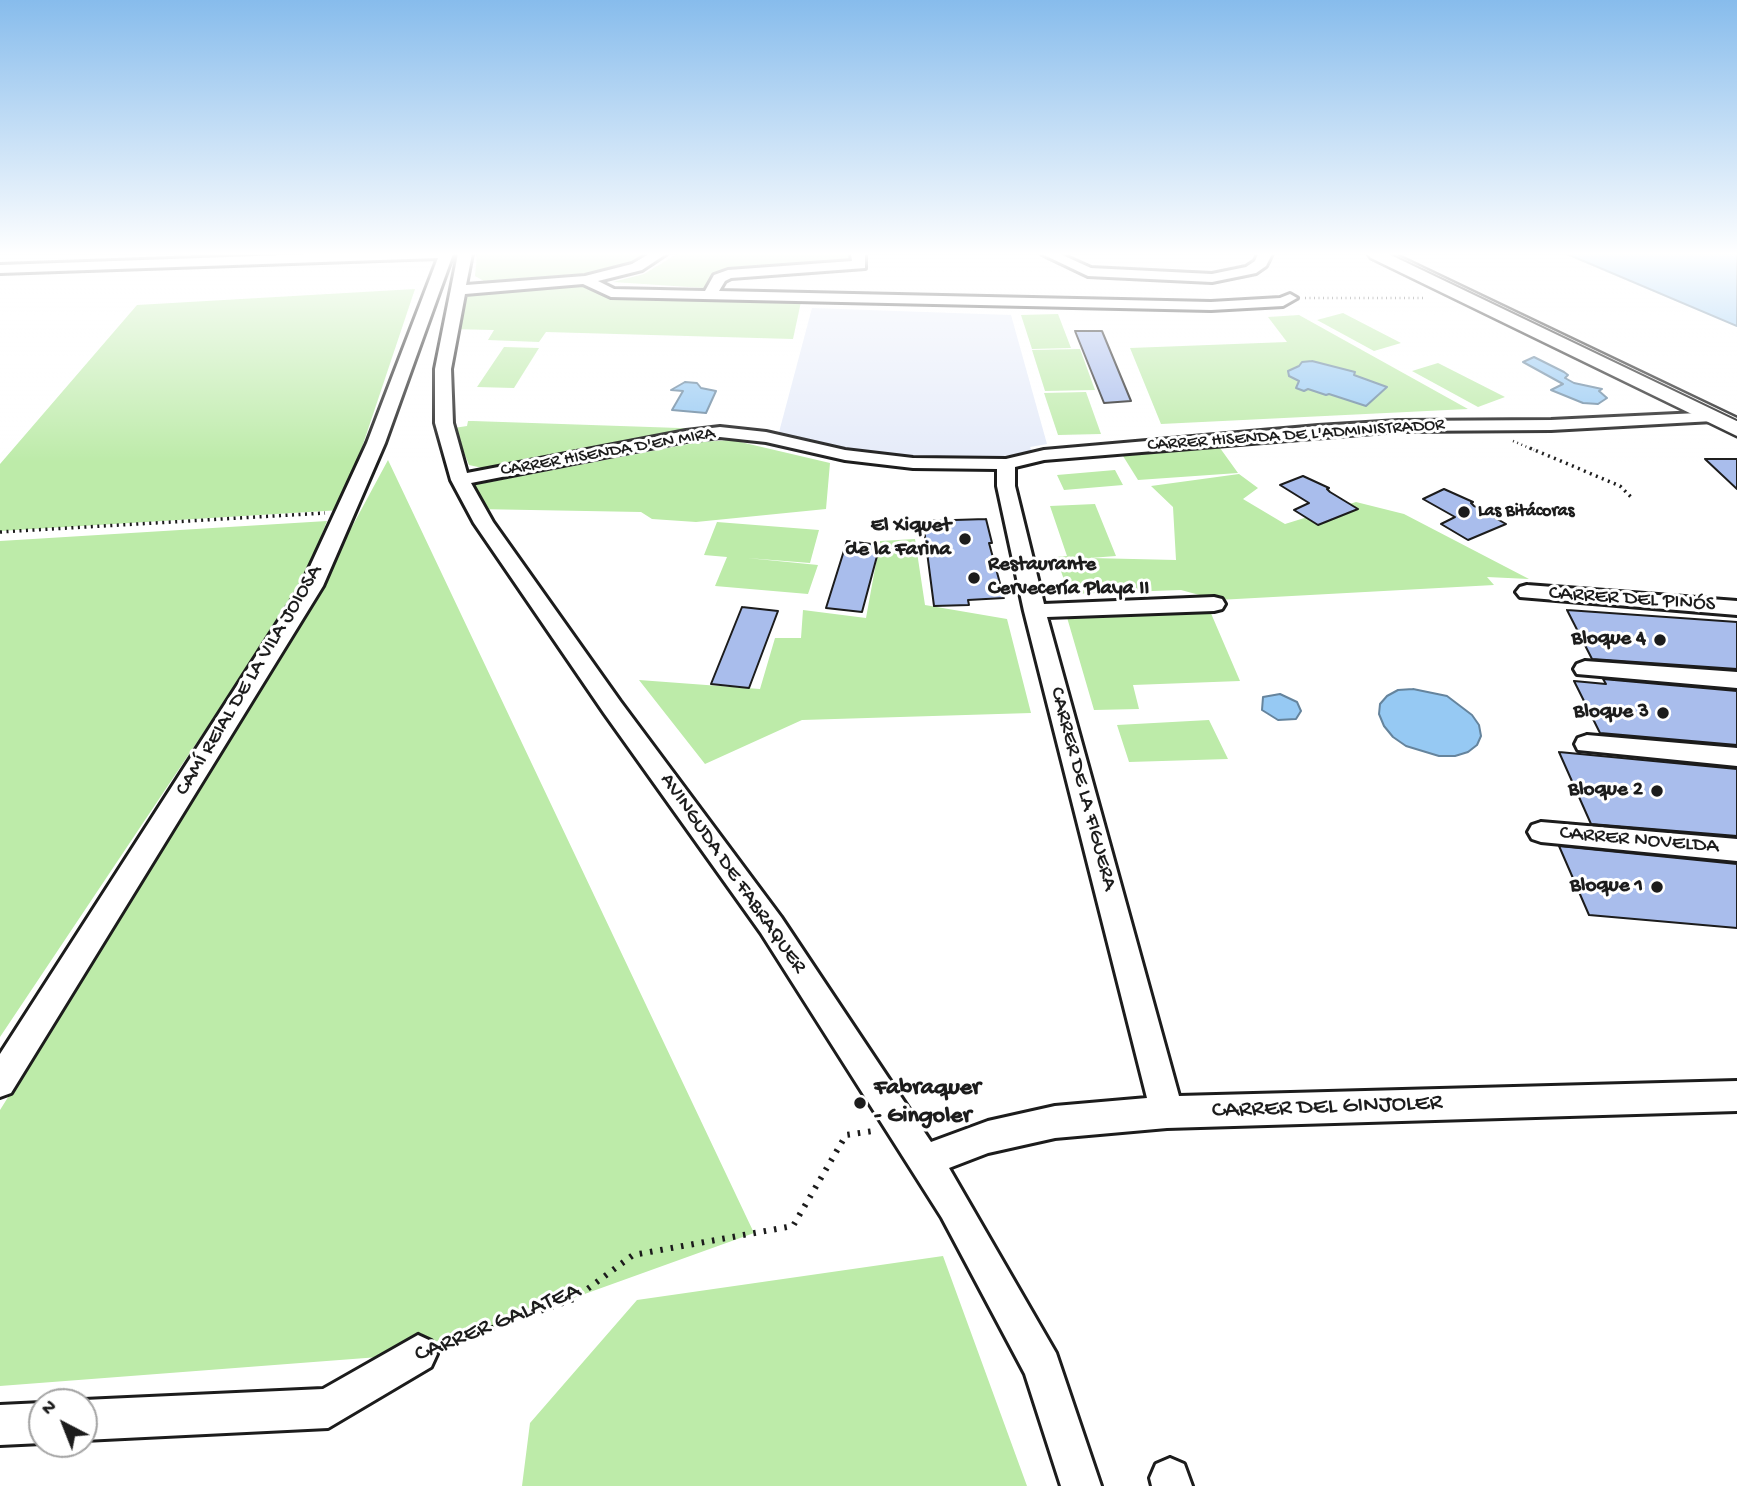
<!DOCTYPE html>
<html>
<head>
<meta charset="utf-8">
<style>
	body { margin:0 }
	#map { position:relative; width:1737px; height:1486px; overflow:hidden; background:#fff; font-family:"Gochi Hand",sans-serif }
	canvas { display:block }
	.north { position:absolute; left:28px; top:1388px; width:70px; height:70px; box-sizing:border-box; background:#fff; border:2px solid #a4a4a4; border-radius:50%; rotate:318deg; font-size:19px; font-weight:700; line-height:28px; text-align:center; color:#1c1c1c }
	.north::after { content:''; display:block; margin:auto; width:24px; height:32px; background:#1c1c1c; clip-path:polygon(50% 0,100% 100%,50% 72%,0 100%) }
</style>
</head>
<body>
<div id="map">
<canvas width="1737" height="1486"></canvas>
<div class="north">N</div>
</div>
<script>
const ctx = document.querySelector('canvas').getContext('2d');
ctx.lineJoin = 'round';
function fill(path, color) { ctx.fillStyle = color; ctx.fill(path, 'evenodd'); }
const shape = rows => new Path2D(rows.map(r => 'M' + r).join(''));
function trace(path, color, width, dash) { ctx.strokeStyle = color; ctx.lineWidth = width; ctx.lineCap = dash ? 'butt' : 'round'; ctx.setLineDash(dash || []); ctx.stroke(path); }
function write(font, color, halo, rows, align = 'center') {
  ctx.font = font + ' "Gochi Hand",sans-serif'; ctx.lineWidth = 6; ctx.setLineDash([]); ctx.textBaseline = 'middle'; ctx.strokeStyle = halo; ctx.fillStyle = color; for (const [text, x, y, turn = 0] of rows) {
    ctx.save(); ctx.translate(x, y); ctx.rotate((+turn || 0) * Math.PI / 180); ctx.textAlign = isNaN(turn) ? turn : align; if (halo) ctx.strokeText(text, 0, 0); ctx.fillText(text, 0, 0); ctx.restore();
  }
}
const built = shape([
	[812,308,1011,315,1047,444,1030,447,1033,453,982,458,885,454,778,436]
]);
const green = shape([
	[477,254,643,254,630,263,604,272,484,281,475,276],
	[677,254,854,254,852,261,722,271,704,288,613,282,644,274],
	[585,280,611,293,802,297,793,339,546,332,539,342,488,340,494,330,450,329,458,290],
	[415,289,341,510,0,531,0,464,137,305],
	[1343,313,1401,343,1374,351,1317,320],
	[1058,314,1071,348,1032,349,1021,315],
	[1299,315,1468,409,1161,424,1130,348,1287,342,1268,317],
	[504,347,539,348,514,388,477,387],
	[1080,349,1095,390,1045,391,1032,350],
	[1438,363,1505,397,1478,407,1412,371],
	[1086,392,1101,434,1058,435,1044,393],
	[468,421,473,421,709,429,487,469,469,465,454,428,467,426],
	[732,440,830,463,826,509,696,522,652,519,641,512,476,509,464,487,699,442],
	[1220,448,1238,473,1138,480,1123,456],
	[388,460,754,1233,418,1354,0,1386,0,1110,199,792,320,586],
	[1115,470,1123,485,1064,490,1057,475],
	[1239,474,1258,488,1243,499,1285,524,1356,502,1404,514,1529,579,1487,577,1494,585,1218,600,1181,590,1069,594,1056,557,1067,556,1050,506,1095,504,1116,556,1090,558,1176,560,1173,507,1151,486],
	[327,521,302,585,0,1037,0,541],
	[717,522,819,530,810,563,747,558,818,565,808,594,715,586,727,557,704,555],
	[915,539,925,605,1007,619,1031,713,802,720,705,764,639,680,760,689,775,638,801,638,803,610,866,618,880,541],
	[1210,611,1240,681,1133,685,1139,709,1094,710,1066,614],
	[1209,720,1228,759,1129,762,1117,725],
	[943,1256,1027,1486,522,1486,530,1423,637,1300]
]);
const water = shape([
	[1567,254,1737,254,1737,326,1567,254],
	[1534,357,1564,372,1568,375,1565,378,1574,383,1602,389,1599,391,1607,398,1598,404,1583,403,1551,390,1563,384,1523,362,1534,357],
	[1312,361,1355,372,1354,375,1387,387,1366,406,1329,394,1326,395,1308,389,1304,391,1296,388,1299,381,1289,376,1288,371,1299,366,1302,362,1312,361],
	[685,382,697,383,701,388,716,391,706,413,672,410,683,391,671,390,685,382],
	[1413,689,1447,696,1472,715,1479,725,1481,736,1477,745,1468,752,1455,756,1439,756,1406,746,1393,737,1384,726,1379,714,1380,704,1387,696,1398,690,1413,689],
	[1280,694,1297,702,1301,711,1296,719,1278,720,1262,710,1263,697,1280,694]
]);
const building = shape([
	[1075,331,1102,331,1131,401,1104,403,1075,331],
	[1705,459,1737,459,1737,489,1705,459],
	[1303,476,1329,488,1327,489,1330,492,1358,509,1318,525,1294,510,1309,503,1280,485,1303,476],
	[1444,489,1473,502,1471,503,1474,506,1506,524,1468,540,1441,524,1455,517,1423,499,1444,489],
	[986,519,992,543,989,543,1004,598,968,600,969,605,934,606,923,521,986,519],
	[847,541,880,545,862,612,826,608,847,541],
	[742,607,778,611,749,688,711,684,742,607],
	[1567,610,1737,622,1737,669,1592,659,1567,610],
	[1603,679,1737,691,1737,745,1600,733,1574,681,1606,684,1603,679],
	[1559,752,1737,769,1737,836,1591,824,1559,752],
	[1559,846,1737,864,1737,928,1589,915,1559,846]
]);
const pathFar2 = shape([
	[1305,298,1423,298],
	[1513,441,1534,450]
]);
const pathFar1 = shape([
	[1530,448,1620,486,1632,498],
	[0,532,325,513]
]);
const path = shape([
	[442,1346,574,1299,633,1255,793,1226,846,1135,873,1131]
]);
const street = shape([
	[313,254,453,254,385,443,323,586,11,1093,0,1097,0,1054,301,586,367,443,438,258,0,273,0,265,313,254],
	[458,254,472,254,466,285,585,276,632,264,649,254,666,254,642,270,598,281,614,289,705,291,714,275,728,270,852,261,851,254,865,254,865,268,731,278,725,281,719,291,1211,302,1280,298,1290,294,1297,298,1283,306,1211,310,611,297,583,284,465,294,451,369,453,423,467,473,686,431,720,427,766,432,845,450,913,458,1006,459,1044,450,1318,426,1398,421,1551,420,1719,412,1722,416,1713,421,1551,430,1398,431,1044,460,1015,467,1015,486,1044,604,1214,597,1222,599,1225,604,1222,609,1214,611,1047,617,1179,1096,1737,1081,1737,1111,1167,1128,1055,1138,988,1153,949,1168,1056,1353,1101,1486,1061,1486,1025,1374,942,1218,761,933,604,713,474,523,451,480,435,423,435,369,458,254],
	[720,437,766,442,845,460,913,468,997,469,997,486,1024,611,1147,1098,1055,1106,988,1121,931,1142,781,917,620,701,493,522,471,483,686,441,720,437],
	[1042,254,1060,254,1091,268,1212,274,1246,267,1255,261,1258,254,1272,254,1266,266,1256,273,1212,282,1088,276,1042,254],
	[1527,585,1737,601,1737,615,1520,597,1516,592,1520,587,1527,585],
	[1585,661,1737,672,1737,688,1577,674,1574,669,1577,664,1585,661],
	[1587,735,1737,748,1737,766,1578,750,1575,744,1578,738,1587,735],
	[1541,822,1737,839,1737,861,1541,842,1532,839,1528,832,1532,825,1541,822],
	[418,1335,431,1341,437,1354,431,1367,328,1428,84,1440,84,1402,80,1402,84,1400,323,1389,418,1335],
	[42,1403,42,1443,0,1445,0,1405,42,1403],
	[1170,1458,1184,1464,1192,1486,1152,1486,1150,1478,1156,1464,1170,1458]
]);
const secondary = shape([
	[1368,254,1394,254,1737,418,1737,436,1371,258,1368,254]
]);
const tram = shape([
	[1391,254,1737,420]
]);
const markers = [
	[1464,512,7,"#1c1c1c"],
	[965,539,7,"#1c1c1c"],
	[974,578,7,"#1c1c1c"],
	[1660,640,7,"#1c1c1c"],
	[1663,713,7,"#1c1c1c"],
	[1657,791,7,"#1c1c1c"],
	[1657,887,7,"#1c1c1c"],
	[860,1103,7,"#1c1c1c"]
];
const farStreetnames = [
	["CARRER HISENDA DE L'ADMINISTRADOR",1296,436,-4],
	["CARRER HISENDA D'EN MIRA",608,453,-10]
];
const farPoinames = [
	["Las Bitácoras",1478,512]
];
const poiNames = [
	["El Xiquet",951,527],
	["de la Farina",951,551],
	["Restaurante",988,566,"left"],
	["Cervecería Playa II",988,590,"left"],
	["Bloque 4",1646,640],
	["Bloque 3",1649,713],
	["Bloque 2",1643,791],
	["Bloque 1",1643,887]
];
const streetNames = [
	["CARRER DEL PINÓS",1632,600,4],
	["CAMÍ REIAL DE LA VILA JOIOSA",250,681,-59],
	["CARRER DE LA FIGUERA",1082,789,75],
	["CARRER NOVELDA",1639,841,5],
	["AVINGUDA DE FABRAQUER",732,874,55]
];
const nearPoinames = [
	["Fabraquer",874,1089],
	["- Gingoler",874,1117]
];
const nearStreetnames = [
	["CARRER DEL GINJOLER",1327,1108,-2],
	["CARRER GALATEA",498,1324,-22]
];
fill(built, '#e5ebf9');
fill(green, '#bdeba9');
fill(water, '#96c9f3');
trace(water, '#65849d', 2);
fill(building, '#a9bdec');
trace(building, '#1c1c1c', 2);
trace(street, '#1c1c1c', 6);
trace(secondary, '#1c1c1c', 5);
trace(pathFar2, '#1c1c1c', 2.5, [1, 3.5]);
trace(pathFar1, '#1c1c1c', 3.5, [2, 4.5]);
trace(path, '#1c1c1c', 6, [2.5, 8]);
fill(street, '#fff');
fill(secondary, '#fff');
trace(tram, '#1c1c1c', 2);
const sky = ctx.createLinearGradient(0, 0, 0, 462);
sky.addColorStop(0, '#87bcec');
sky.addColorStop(0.55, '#fff');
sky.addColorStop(1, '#ffffff00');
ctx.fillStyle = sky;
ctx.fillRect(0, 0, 1737, 462);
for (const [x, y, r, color] of markers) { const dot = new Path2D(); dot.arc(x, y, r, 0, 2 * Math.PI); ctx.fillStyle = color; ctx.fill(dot); trace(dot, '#fff', 2.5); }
write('18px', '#1c1c1c', '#fff', farStreetnames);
write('bold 18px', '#1c1c1c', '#fff', farPoinames, 'left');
write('bold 21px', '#1c1c1c', '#fff', poiNames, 'right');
write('21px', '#1c1c1c', '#fff', streetNames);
write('bold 24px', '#1c1c1c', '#fff', nearPoinames, 'left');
write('24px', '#1c1c1c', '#fff', nearStreetnames);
</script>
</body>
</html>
